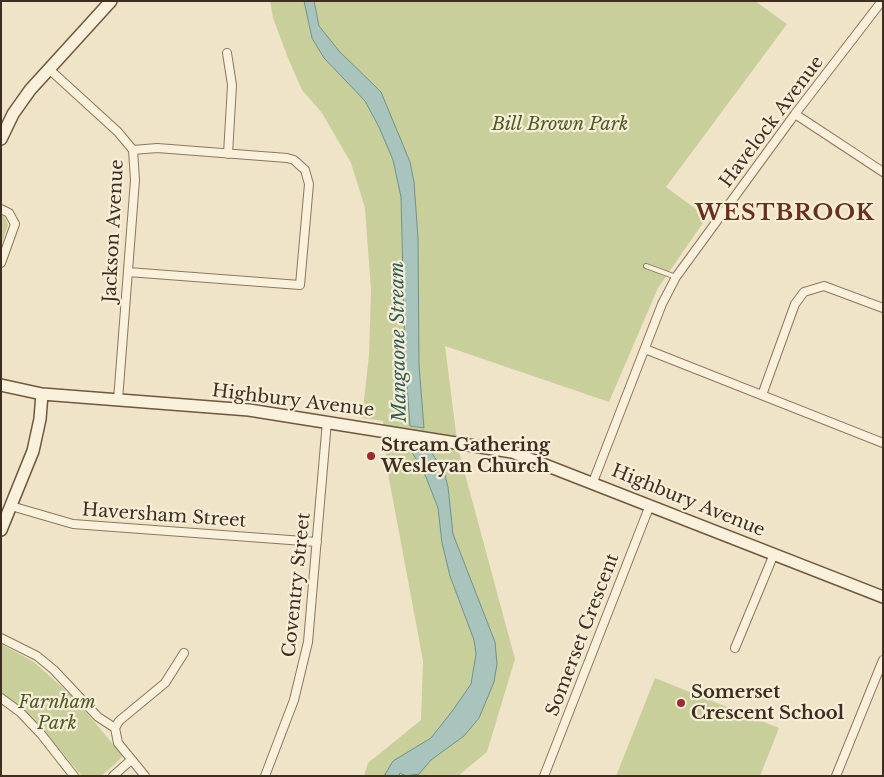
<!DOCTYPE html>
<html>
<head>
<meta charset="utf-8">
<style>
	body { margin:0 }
	#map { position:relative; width:884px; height:777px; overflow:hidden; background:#f0e4c8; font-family:"Libre Baskerville",serif }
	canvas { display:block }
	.frame { position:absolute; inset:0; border:2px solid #3d2e20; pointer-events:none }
</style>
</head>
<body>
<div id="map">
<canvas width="884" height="777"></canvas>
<div class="frame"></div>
</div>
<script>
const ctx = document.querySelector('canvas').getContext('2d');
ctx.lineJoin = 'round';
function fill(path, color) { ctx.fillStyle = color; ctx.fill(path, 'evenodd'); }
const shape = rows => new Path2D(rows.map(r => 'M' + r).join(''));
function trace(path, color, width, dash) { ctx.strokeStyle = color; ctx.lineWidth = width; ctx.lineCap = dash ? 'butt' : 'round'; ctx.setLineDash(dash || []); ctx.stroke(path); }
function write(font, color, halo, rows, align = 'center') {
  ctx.font = font + ' "Libre Baskerville",serif'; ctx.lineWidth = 4.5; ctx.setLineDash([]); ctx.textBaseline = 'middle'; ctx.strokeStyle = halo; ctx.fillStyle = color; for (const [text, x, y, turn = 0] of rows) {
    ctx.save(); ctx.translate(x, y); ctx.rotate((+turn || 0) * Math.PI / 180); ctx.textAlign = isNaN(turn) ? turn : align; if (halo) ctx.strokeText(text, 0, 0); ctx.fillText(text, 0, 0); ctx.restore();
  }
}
const green = shape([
	[270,1,755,1,787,24,666,187,707,217,658,288,609,402,445,346,458,448,515,659,487,752,458,776,364,776,368,763,421,720,423,661,387,468,383,421,362,418,369,355,371,291,365,208,351,163,322,113,302,90,288,58,273,18],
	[1,215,5,217,8,225,1,246],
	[1,644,34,662,74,698,123,756,115,764,101,776,82,776,32,717,13,702,1,697],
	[655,678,779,728,760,776,616,776]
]);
const water = shape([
	[304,1,314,1,319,26,339,51,381,92,410,162,414,182,418,238,419,365,424,428,410,426,405,358,401,197,393,160,379,127,365,101,324,58,312,38,304,1],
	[408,445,427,446,444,471,448,487,453,534,495,642,497,664,494,682,479,718,464,736,431,760,419,774,406,776,400,773,399,776,384,776,393,761,431,738,453,710,471,684,476,654,474,640,450,576,442,543,438,508,426,477,408,445]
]);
const lane = shape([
	[646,266,676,277]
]);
const street = shape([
	[227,53,232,85,228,154],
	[49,69,118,132,133,150,135,180,118,400],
	[795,114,883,172],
	[1,209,9,213,15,224,1,263],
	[128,272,300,285,309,184,305,170,294,160,287,158,157,148,133,150],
	[645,349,883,443],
	[762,395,795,304,804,292,824,286,883,308],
	[593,482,662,304,676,277,795,114,882,1],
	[11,506,73,524,317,542],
	[1,638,37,656,54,670,98,717,115,728,118,743,145,776],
	[735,648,774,554],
	[1,698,20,712,41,734,74,776],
	[115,728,119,721,165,683,184,653],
	[113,776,131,760],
	[265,776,294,700,308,642,327,421],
	[544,776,650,505],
	[836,776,883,660]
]);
const secondary = shape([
	[1,139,13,114,30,90,111,1],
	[1,385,42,394,249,410,512,452,883,597],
	[1,530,33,451,40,419,42,394]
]);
const markers = [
	[371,456,5,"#9e2a2b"],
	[681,703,5,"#9e2a2b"]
];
const streetNames = [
	["Havelock Avenue",772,122,-53],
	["Jackson Avenue",114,231,-87],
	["Highbury Avenue",293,401,7],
	["Highbury Avenue",688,501,22],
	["Haversham Street",164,516,4],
	["Coventry Street",297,585,-84],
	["Somerset Crescent",583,635,-69]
];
const parkNames = [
	["Bill Brown Park",560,125],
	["Farnham",57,703],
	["Park",57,724]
];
const poiNames = [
	["Stream Gathering",381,446],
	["Wesleyan Church",381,467],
	["Somerset",691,693],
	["Crescent School",691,714]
];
const waterNames = [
	["Mangaone Stream",399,342,-91]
];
const districtNames = [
	["WESTBROOK",785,214]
];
fill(green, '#c9cf9b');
fill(water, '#a9c4bc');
trace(water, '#6f938a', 1);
trace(lane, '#8d765c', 6);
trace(street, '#8d765c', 10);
trace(secondary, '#6f573f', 14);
trace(lane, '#faf1dc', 4);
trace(street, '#faf1dc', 8);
trace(secondary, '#faf1dc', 11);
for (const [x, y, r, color] of markers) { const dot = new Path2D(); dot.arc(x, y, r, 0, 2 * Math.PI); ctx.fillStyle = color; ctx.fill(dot); trace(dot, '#f7eed8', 2); }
write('18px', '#3d2e20', '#f7eed8', streetNames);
write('italic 18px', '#4d5a26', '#f7eed8', parkNames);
write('bold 18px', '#3d2e20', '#f7eed8', poiNames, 'left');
write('italic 19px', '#2f5d5a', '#f7eed8', waterNames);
ctx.letterSpacing = '1px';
write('bold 22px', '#6b2e1e', '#f7eed8', districtNames);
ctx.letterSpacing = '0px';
</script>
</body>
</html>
